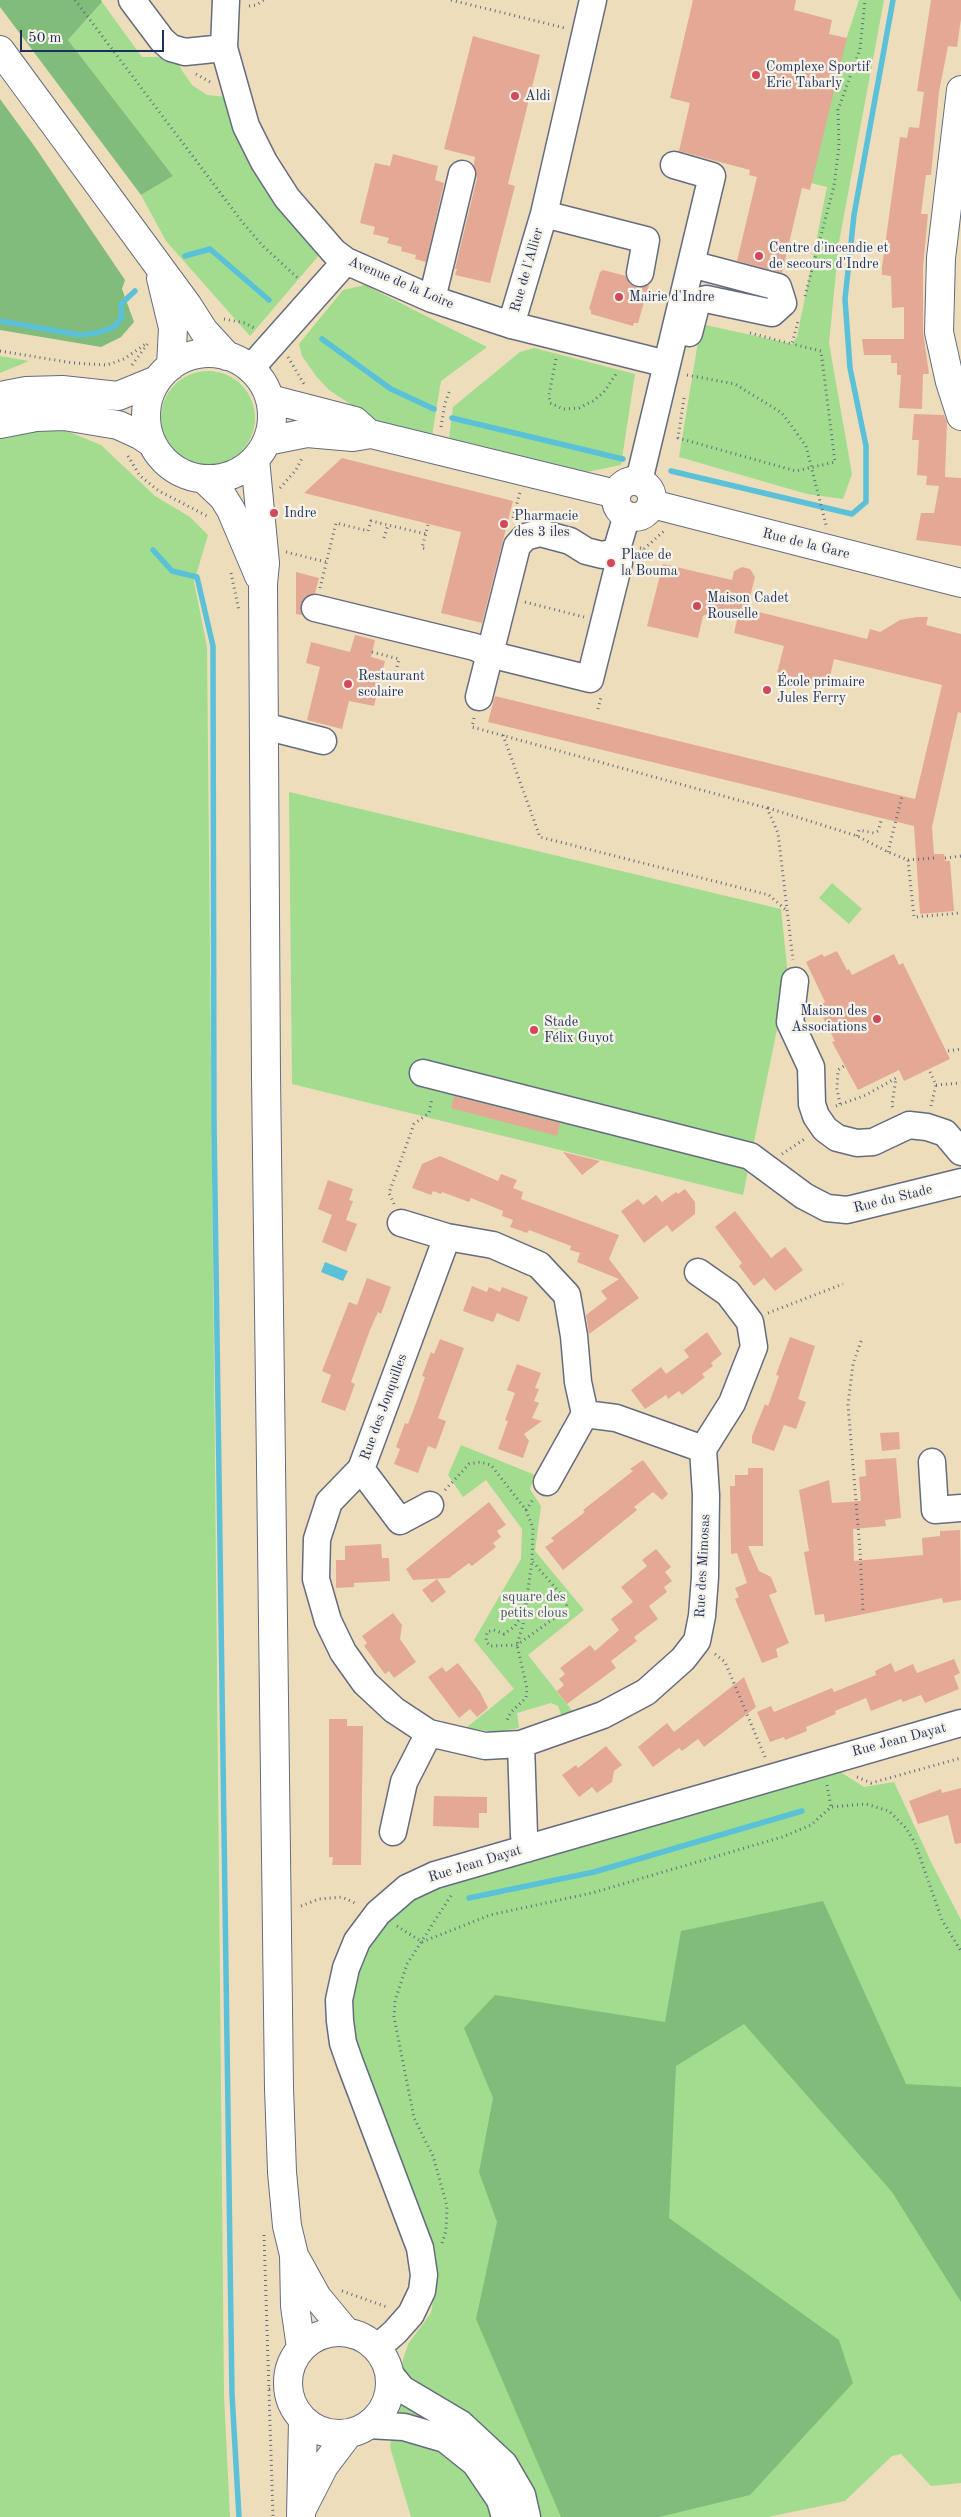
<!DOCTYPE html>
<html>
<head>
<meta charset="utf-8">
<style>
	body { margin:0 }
	#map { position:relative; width:961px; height:2517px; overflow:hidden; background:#edb; font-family:"Old Standard TT",serif }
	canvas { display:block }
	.scale { position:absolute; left:20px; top:30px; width:144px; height:22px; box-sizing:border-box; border:2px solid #1b2f5e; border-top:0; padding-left:6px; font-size:15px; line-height:18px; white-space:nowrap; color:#1b2f5e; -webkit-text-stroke:4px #f7f3e8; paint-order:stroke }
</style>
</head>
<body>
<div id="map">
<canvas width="961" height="2517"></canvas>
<div class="scale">50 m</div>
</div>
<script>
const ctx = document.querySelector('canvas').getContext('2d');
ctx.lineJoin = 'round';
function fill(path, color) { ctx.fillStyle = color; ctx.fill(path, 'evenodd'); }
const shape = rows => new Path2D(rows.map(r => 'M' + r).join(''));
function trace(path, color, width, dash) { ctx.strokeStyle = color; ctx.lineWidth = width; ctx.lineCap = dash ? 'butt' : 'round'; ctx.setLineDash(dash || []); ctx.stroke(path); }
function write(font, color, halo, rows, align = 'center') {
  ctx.font = font + ' "Old Standard TT",serif'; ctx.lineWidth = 4.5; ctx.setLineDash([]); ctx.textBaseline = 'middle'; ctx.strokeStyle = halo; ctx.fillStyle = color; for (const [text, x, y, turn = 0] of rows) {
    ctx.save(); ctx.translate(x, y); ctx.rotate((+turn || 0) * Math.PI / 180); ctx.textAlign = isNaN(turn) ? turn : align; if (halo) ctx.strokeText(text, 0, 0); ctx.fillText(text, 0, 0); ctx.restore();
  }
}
const green = shape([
	[859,0,884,0,839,242,829,343,852,474,843,499,807,494,679,457,701,324,792,344,797,337,827,187,811,183,843,49],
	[102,2,142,57,176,57,181,69,192,85,207,95,227,97,320,254,250,336,166,241,141,195,173,176,68,40],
	[365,285,487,347,441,381,432,436,374,420,329,390,316,376,302,356,299,344,343,290],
	[534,348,635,374,621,465,587,472,449,438,453,407,520,352],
	[0,356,29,361,0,373],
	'161 418a47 47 0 1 1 94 0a47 47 0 1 1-94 0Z',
	[62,429,101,445,155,496,190,517,208,535,194,582,207,647,224,2395,230,2517,0,2517,0,435,28,430],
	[289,792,781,909,788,976,743,1195,292,1084],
	[832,883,862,909,849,924,819,898],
	[461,1445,535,1475,530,1489,541,1506,535,1551,584,1610,528,1655,574,1713,562,1717,558,1706,551,1703,517,1713,519,1728,496,1732,466,1728,514,1689,474,1640,521,1559,522,1529,486,1480,463,1497,448,1475],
	[836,1769,864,1787,894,1782,932,1864,961,1920,961,2483,931,2486,901,2454,892,2456,845,2501,768,2517,411,2517,390,2447,402,2363,408,2344,431,2313,436,2284,355,2054,348,2006,357,1963,379,1926,431,1886]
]);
const forest = shape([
	[0,0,101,0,102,2,68,40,173,176,141,195,0,7],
	[0,99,35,147,125,280,122,289,134,322,121,337,101,347,0,330],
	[823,1901,906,2084,961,2087,961,2302,892,2192,744,2024,676,2066,669,2218,839,2340,853,2383,750,2495,659,2517,561,2517,476,2319,497,2222,479,2172,493,2098,464,2028,495,1995,665,2022,681,1931]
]);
const water = shape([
	[325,1262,348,1271,343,1281,321,1272]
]);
const stream = shape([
	[185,256,210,249,269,300],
	[0,321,80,335,97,333,114,327,122,317,121,304,135,291],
	[322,339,391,389,434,409],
	[452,418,623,459],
	[671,471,852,514,866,502,866,446,850,368,845,299,854,215,893,0],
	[153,550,172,571,197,577,213,646,214,1122,232,2394,239,2517],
	[469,1898,594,1872,802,1811]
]);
const building = shape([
	[693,0,796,0,794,10,832,20,829,34,847,38,810,190,802,188,782,273,737,261,757,177,749,175,750,170,679,151,690,103,670,98],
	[931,0,961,0,961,19,957,47,948,46,939,92,931,175,926,175,921,214,928,214,923,267,923,332,929,374,923,374,922,409,899,408,901,375,897,375,897,363,891,363,891,355,864,355,862,339,904,339,904,307,892,308,891,276,882,275,882,267,900,137,907,138,909,127,919,128,924,92,917,91],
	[473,36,540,55,508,184,515,186,490,283,455,275,457,269,455,269,477,178,474,165,475,157,444,149],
	[393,154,438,166,435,180,444,183,426,262,415,259,416,255,401,251,402,247,387,243,389,238,373,234,375,227,360,223,375,163,390,166],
	[603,270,626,276,630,284,637,288,649,285,638,323,634,323,633,326,591,314,591,310,589,309,600,272],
	[914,414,944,415,947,422,945,477,961,478,961,546,916,540,921,513,934,513,939,486,926,485,927,476,917,475,919,440,912,440],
	[342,458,513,501,482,623,441,613,461,532,304,493],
	[663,564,732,580,734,571,742,567,750,569,755,577,747,609,867,639,870,629,880,632,900,620,917,617,928,617,926,625,961,634,961,713,958,712,932,827,934,854,944,854,945,861,950,861,954,911,920,914,914,826,488,722,495,696,915,799,942,685,834,659,828,685,777,673,784,646,734,633,738,616,714,610,703,616,698,638,647,626],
	[296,572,319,578,315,593,305,597,301,604,302,615,296,614],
	[355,635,375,640,371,657,385,661,374,706,349,701,342,729,307,720,320,667,306,663,311,642,350,652],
	[837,951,847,970,849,969,852,975,894,954,899,965,903,963,950,1059,904,1081,899,1070,858,1090,832,1042,835,1041,817,1006,825,1002,806,962,822,954,824,957],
	[454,1096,560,1123,557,1136,451,1108],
	[563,1152,600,1161,582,1175],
	[440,1156,498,1181,501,1174,517,1180,513,1188,523,1192,521,1199,619,1235,609,1259,639,1298,589,1334,586,1315,607,1299,601,1291,619,1279,577,1262,580,1253,570,1250,571,1246,529,1230,527,1233,510,1227,513,1220,502,1216,503,1211,471,1198,469,1202,442,1192,441,1194,433,1191,431,1195,412,1188,422,1164],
	[328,1180,353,1189,349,1200,353,1201,346,1220,357,1224,346,1252,322,1242,332,1215,318,1209],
	[685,1189,695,1202,695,1214,672,1232,667,1225,644,1243,621,1211,638,1199,643,1205,656,1195,662,1202,676,1192,678,1194],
	[735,1211,771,1258,785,1247,803,1270,775,1291,764,1278,754,1286,739,1266,742,1263,715,1227],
	[367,1278,391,1287,381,1314,378,1312,370,1330,351,1382,355,1384,345,1411,321,1402,331,1375,322,1371,349,1302,357,1305],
	[472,1286,487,1292,489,1287,500,1292,502,1287,528,1297,519,1322,497,1313,493,1322,463,1311],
	[707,1332,722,1354,711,1363,713,1366,702,1374,705,1377,682,1395,679,1391,668,1399,666,1395,645,1409,631,1390,661,1367,666,1374,689,1357,684,1350],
	[790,1337,815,1346,798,1399,806,1402,796,1429,784,1425,774,1451,752,1443,752,1436,765,1404,768,1406,779,1376,776,1375],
	[440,1339,464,1348,438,1418,446,1421,436,1449,428,1446,418,1473,394,1464,400,1449,396,1447,405,1423,408,1424,416,1403,425,1377,422,1376,431,1352,434,1354],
	[517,1364,541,1373,535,1388,539,1389,534,1401,539,1403,532,1418,542,1421,524,1434,529,1441,523,1458,498,1449,508,1421,505,1420,515,1393,507,1390],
	[899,1432,900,1449,882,1451,880,1433],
	[896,1458,901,1518,885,1520,886,1526,853,1529,854,1561,923,1555,922,1538,940,1536,940,1531,960,1530,961,1600,943,1603,942,1598,825,1622,824,1614,815,1615,804,1552,809,1551,799,1490,829,1480,832,1503,861,1501,859,1477,866,1476,865,1460],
	[643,1460,668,1494,662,1500,653,1492,634,1507,637,1510,563,1570,545,1547,554,1541,551,1538,585,1512,583,1510,633,1471,630,1469],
	[748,1468,763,1468,763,1546,748,1546,759,1571,771,1577,777,1592,769,1595,789,1643,776,1649,778,1657,762,1663,735,1599,739,1597,735,1588,747,1583,737,1553,731,1554,730,1486,735,1486,735,1475,748,1475],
	[489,1502,506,1525,497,1531,501,1537,493,1543,496,1547,472,1566,469,1563,449,1578,413,1580,406,1569],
	[381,1544,382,1558,389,1558,390,1581,354,1583,354,1587,336,1588,336,1560,345,1560,345,1546],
	[656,1549,671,1567,665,1572,672,1581,664,1587,667,1592,649,1606,658,1619,634,1637,637,1641,611,1661,616,1668,567,1704,557,1691,564,1685,559,1679,565,1674,560,1668,590,1645,595,1651,619,1630,611,1619,633,1602,621,1587,647,1566,642,1560],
	[437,1579,446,1592,432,1603,422,1590],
	[393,1613,402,1625,400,1639,416,1662,394,1678,389,1671,385,1674,364,1646,367,1643,362,1636],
	[954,1659,960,1673,954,1676,959,1689,925,1703,921,1695,903,1702,901,1699,871,1711,866,1698,835,1711,836,1714,806,1727,807,1731,785,1740,784,1737,770,1742,757,1712,771,1706,774,1712,832,1688,834,1692,876,1675,875,1671,891,1663,895,1672,913,1664,917,1673],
	[458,1663,480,1692,488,1708,477,1717,470,1709,459,1718,428,1677,442,1667,446,1672],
	[744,1677,756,1707,704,1747,698,1739,682,1751,679,1748,653,1767,638,1747,667,1723,674,1732],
	[329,1719,347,1719,347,1726,363,1726,361,1865,332,1865,333,1857,329,1857],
	[606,1746,622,1765,614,1771,612,1782,597,1793,592,1787,579,1797,562,1775,576,1765,578,1768],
	[961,1788,961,1843,955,1844,948,1815,918,1824,909,1801,941,1789,942,1793],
	[434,1796,487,1797,487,1813,479,1813,479,1828,433,1826]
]);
const path = shape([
	[75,0,243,223,264,247,300,280],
	[451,0,565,28],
	[249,6,256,5,264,0],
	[196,74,212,83],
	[805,296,834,186,839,146,838,110,860,49,865,0],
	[224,319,245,323,256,329],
	[750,333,792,344,798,321],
	[0,351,73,363,107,365,124,359,147,343],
	[288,357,304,384],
	[556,359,549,395,550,403,563,409,579,408,593,401,604,392,616,374],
	[132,365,149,342],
	[687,375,735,384,782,413,806,446,826,525],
	[684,398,678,438,796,471,835,462,821,351,792,344],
	[441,427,445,403,450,390],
	[128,456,140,476,159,491,207,516],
	[280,488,296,470,303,456],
	[513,518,520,492],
	[428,525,422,548,428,549],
	[384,538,388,525],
	[640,548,644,549,642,559],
	[644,549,664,531],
	[286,552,326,562],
	[231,573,239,611],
	[320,588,336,523,368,531,371,521,426,534],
	[525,602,584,617],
	[372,652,399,659,395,675],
	[598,709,601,697],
	[474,718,472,727,767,808,778,833,793,960],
	[503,735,540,837,769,895,787,911],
	[768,808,857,836,888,852,908,860,914,917,961,913],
	[857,836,859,830,874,833,878,831,882,818],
	[888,852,902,796],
	[945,858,961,856],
	[908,860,934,858],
	[948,1051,961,1049],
	[930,1072,936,1085,931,1106],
	[936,1085,961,1083],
	[840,1104,837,1089,838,1070,844,1066],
	[836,1106,866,1095,896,1078,892,1105,893,1109],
	[782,1154,806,1138],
	[394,1204,389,1193,414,1124,429,1113,432,1098],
	[768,1313,843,1284],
	[861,1341,853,1364,848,1405,860,1550,863,1611],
	[445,1490,469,1464,480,1462,491,1465,526,1510,533,1528,532,1561,523,1625,517,1645,527,1688,526,1698,511,1712,506,1722],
	[526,1510,534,1498],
	[524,1612,515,1626,504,1634,494,1630,487,1632,486,1641,490,1646,517,1645,563,1612,567,1606,565,1599,533,1562],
	[715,1654,725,1662,765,1757],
	[857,1777,871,1783,961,1758],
	[827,1785,831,1807],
	[301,1906,319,1899,342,1897,357,1904],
	[397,1926,422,1942],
	[422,1942,490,1915,592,1893,782,1837,811,1825,831,1807,866,1804,889,1811,906,1828,915,1843,942,1920,961,1951],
	[264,2235,273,2517],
	[442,2243,446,2231,447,2206,433,2156,414,2118,394,2017,395,2001,407,1964,452,1894],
	[342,2291,387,2307],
	[269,2389,287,2383]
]);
const minor = shape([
	[132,0,162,40,171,48,185,52,224,48],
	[226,0,224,48,246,126,264,162,287,198,334,252,346,261,432,299,511,325,667,364],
	[544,214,646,240,640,273],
	[432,299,462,174],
	[511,325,544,214,593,0],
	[689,333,697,302,706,299,772,313,783,303,778,287,691,264],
	[250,369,346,261],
	[639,481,712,176,674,165],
	[315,608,475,647,489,654,590,679,619,563,616,552],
	[479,697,517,546,525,537,540,533,570,541,586,551,602,555,616,552,627,515],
	[264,726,323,741],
	[795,981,790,1022,811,1067,812,1104,816,1116,825,1129,837,1138,857,1143,873,1142,909,1125,927,1127,945,1133,961,1152],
	[423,1073,750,1156,804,1196,827,1208,847,1210,961,1182],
	[401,1223,447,1237,493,1245,539,1265,567,1295,574,1336,578,1382,585,1414],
	[447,1237,361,1469,329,1502,317,1539,316,1579,328,1621,343,1652,365,1683,394,1710,429,1733,485,1746,521,1744,603,1715,646,1692,683,1659,697,1641,702,1616,705,1577,706,1495,703,1449,732,1403,754,1347,750,1322,728,1293,698,1272],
	[585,1414,616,1418,703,1449],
	[932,1462,935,1510,961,1508],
	[361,1469,400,1521,430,1505],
	[547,1482,585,1414],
	[521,1744,524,1835,526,1849],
	[393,1832,404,1782,429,1733],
	[377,2348,395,2332,411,2314,422,2291,424,2275,420,2248,350,2063,343,2043,340,2021,339,2000,346,1968,357,1941,378,1913,407,1888,435,1875,961,1723],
	[389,2373,402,2389,461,2424,504,2464,522,2495,527,2517],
	[368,2425,404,2427,445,2439,475,2463,500,2500,505,2517]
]);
const major = shape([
	[0,50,188,306,204,331,227,356],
	[961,90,941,258,939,332,950,382,961,416],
	[161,278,173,328,171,366],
	'146 416a63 63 0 1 1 126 0a63 63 0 1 1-126 0Z',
	[0,396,26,391,62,390,118,396,157,380],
	[270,399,355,421,367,432],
	[0,424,36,417,64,416,118,425,140,435,152,443],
	[267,441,307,433,353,437,371,434,616,494],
	[255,459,265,563,263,584,266,1076,279,2088,282,2172,287,2226,294,2255,295,2306,301,2348],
	[204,479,223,497,231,510,259,576],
	'616 499a18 18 0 1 1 36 0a18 18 0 1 1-36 0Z',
	[652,504,961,583],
	[296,2259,317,2297,346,2332],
	'288 2383a51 51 0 1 1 102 0a51 51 0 1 1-102 0Z',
	[302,2509,324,2466,349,2433],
	[301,2517,303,2420]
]);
const markers = [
	[756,75,5,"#d1495b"],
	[515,96,5,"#d1495b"],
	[759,256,5,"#d1495b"],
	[619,297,5,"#d1495b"],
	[274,513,5,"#d1495b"],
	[504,524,5,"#d1495b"],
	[611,563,5,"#d1495b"],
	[697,606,5,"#d1495b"],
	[348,684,5,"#d1495b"],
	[767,690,5,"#d1495b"],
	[877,1019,5,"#d1495b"],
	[534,1030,5,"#d1495b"]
];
const poiNames = [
	["Complexe Sportif",766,67],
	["Eric Tabarly",766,83],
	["Aldi",525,96],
	["Centre d'incendie et",769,248],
	["de secours d'Indre",769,264],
	["Mairie d'Indre",629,297],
	["Indre",284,513],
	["Pharmacie",514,516],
	["des 3 iles",514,532],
	["Place de",621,555],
	["la Bouma",621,571],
	["Maison Cadet",707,598],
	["Rouselle",707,614],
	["Restaurant",358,676],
	["scolaire",358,692],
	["École primaire",777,682],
	["Jules Ferry",777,698],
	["Maison des",867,1011,"right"],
	["Associations",867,1027,"right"],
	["Stade",544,1022],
	["Félix Guyot",544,1038]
];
const streetNames = [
	["Rue de l'Allier",527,270,-74],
	["Avenue de la Loire",401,283,23],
	["Rue de la Gare",806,544,14],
	["Rue du Stade",893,1199,-14],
	["Rue des Jonquilles",384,1407,-70],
	["Rue des Mimosas",703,1566,-87],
	["Rue Jean Dayat",899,1740,-15],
	["Rue Jean Dayat",475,1864,-17]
];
const parkNames = [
	["square des",534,1597],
	["petits clous",534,1613]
];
fill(green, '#a2dc8f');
fill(forest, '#81bc7a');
fill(water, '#5bc1d8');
trace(stream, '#5bc1d8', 5.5);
fill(building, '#e4a994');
trace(minor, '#656c7f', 29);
trace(major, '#656c7f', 30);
trace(path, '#656c7f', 3, [1, 4]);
trace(minor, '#fff', 26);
trace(major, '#fff', 28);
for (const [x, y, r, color] of markers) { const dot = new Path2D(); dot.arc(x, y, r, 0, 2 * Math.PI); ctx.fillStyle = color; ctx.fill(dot); trace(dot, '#f7f3e8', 2); }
write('14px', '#1b2f5e', '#f7f3e8', poiNames, 'left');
write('14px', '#1b2f5e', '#f7f3e8', streetNames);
write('14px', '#3d5a6a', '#f7f3e8', parkNames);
</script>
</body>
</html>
